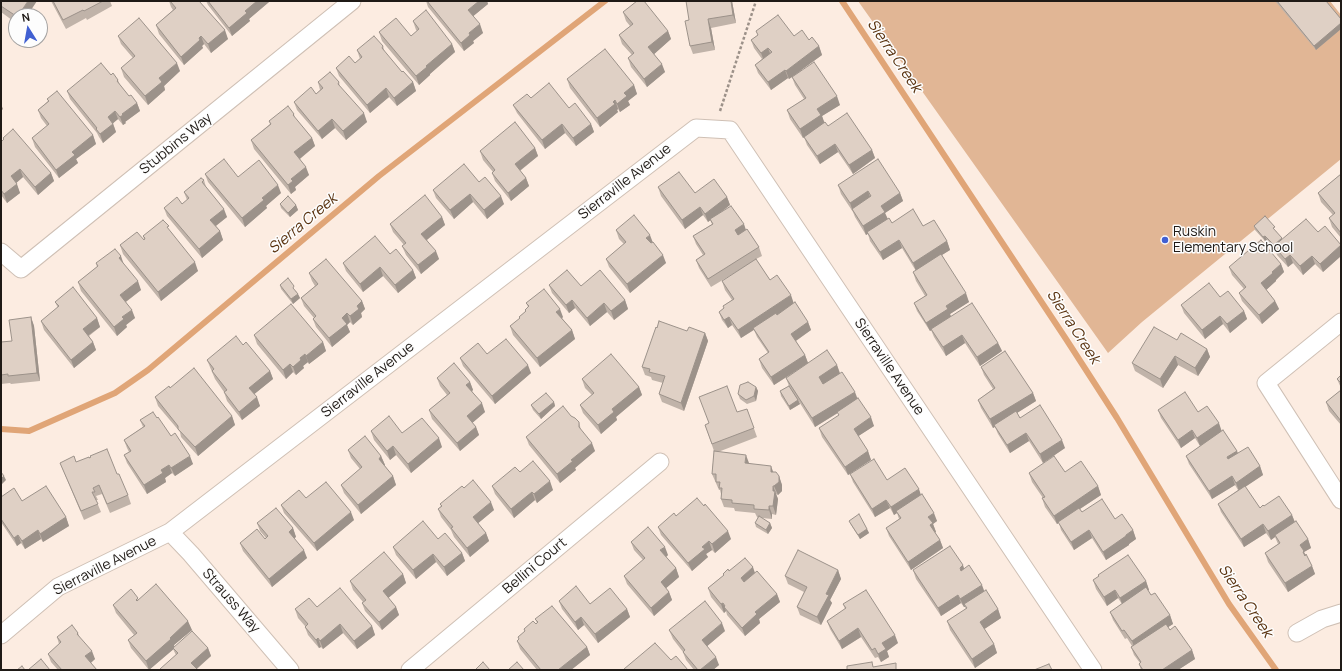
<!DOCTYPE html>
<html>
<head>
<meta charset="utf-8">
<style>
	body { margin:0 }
	#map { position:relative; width:1342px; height:671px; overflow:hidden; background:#fcece1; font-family:Manrope,sans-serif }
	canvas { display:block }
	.frame { position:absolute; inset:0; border:2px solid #1f1a16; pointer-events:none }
	.north { position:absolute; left:8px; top:8px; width:40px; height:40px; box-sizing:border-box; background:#fdfdfd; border:1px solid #a4a2a1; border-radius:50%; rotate:349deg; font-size:11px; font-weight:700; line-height:16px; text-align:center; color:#1f1a16 }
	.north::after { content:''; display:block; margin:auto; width:14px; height:18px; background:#4160d2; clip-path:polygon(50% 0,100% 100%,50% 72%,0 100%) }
</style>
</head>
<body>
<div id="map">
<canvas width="1342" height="671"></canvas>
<div class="frame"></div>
<div class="north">N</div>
</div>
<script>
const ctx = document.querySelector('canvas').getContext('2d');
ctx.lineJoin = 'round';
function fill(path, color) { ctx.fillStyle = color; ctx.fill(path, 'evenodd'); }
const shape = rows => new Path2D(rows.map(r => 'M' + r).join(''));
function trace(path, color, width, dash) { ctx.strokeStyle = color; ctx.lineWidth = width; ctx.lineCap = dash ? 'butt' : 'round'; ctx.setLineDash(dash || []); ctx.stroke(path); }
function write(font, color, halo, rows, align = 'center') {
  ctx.font = font + ' Manrope,sans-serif'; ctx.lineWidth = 3; ctx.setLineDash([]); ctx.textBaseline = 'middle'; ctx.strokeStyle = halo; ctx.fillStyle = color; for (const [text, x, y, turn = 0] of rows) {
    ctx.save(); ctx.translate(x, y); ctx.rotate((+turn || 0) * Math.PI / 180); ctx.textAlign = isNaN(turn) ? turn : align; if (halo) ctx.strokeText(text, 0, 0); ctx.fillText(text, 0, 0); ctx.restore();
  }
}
const green = shape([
	[858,1,1330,1,1341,15,1341,159,1142,322,1108,353]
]);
const stream = shape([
	[842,1,1066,339,1117,418,1229,604,1276,670],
	[1,429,29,431,115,393,148,370,379,176,605,1]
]);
const path = shape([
	[720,111,756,1]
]);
const minor = shape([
	[1,252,21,269,352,1],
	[1341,322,1266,383,1341,500],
	[170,532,191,554,290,670],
	[1297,633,1322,619,1341,613],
	[1,635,58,587,170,532,696,128,730,130,1093,670],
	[410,670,660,462]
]);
const wall = shape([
	[1,1,16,16,16,23,1,12],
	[51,1,110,1,112,6,87,20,86,18,66,29],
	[169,1,199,1,228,39,211,53,204,44,202,46,203,48,184,65,159,34,156,25,173,10,171,7],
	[206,1,269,1,269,2,249,19,250,21,232,36,208,5],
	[426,1,487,1,488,4,473,16,483,33,473,41,474,43,464,51,428,7],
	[732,1,736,23,711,28,715,50,693,54,690,46,689,20],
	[1275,1,1326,1,1341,19,1341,29,1316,50],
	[623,12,668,31,671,39,654,54,665,72,647,87,631,67,628,58,632,55,622,44,619,35,630,26,626,21],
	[413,21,452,44,455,52,430,74,430,75,419,85,382,41,379,32,411,36,417,31,416,30],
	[756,31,794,36,809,40,819,46,822,55,801,70,840,105,822,116,824,123,828,126,872,150,875,158,853,174,838,152,820,164,807,145,804,137,803,138,790,119,787,110,804,99,795,85,792,77,789,79,788,78,771,90,758,73,755,65,762,59,754,48,751,40,758,35],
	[118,36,180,71,164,86,165,90,148,105,124,77,121,68,133,58,121,44],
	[383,46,385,53,402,72,413,82,416,91,397,106,389,97,370,113,339,76,336,68,355,63,360,59,357,50],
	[111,75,118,80,120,85,129,96,137,103,140,111,125,122,126,123,123,125,118,119,113,123,116,132,103,143,99,137,97,133,70,99,67,91],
	[567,79,634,85,637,94,628,101,630,105,620,112,618,109,617,110,618,112,600,127,570,88],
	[318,82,339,82,340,87,367,122,346,140,335,128,322,139,297,110,294,102,316,94,320,90],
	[531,98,569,108,591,124,594,132,576,146,565,133,545,149,517,113,513,105],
	[47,99,93,135,96,144,76,159,78,163,59,178,35,147,32,138,47,126,41,118,38,110,48,101],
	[294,114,295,118,312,138,315,146,300,159,309,175,295,187,296,190,291,194,254,149,251,140,270,124,269,121],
	[3,138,51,173,54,181,38,195,23,177,16,183,20,193,7,203,1,195,1,142,4,140],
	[535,148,538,156,520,171,526,178,529,186,511,201,495,181,492,173,493,172,483,160,480,151],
	[205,174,238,177,281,193,266,206,267,208,245,227,208,182],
	[1341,174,1341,238,1332,227,1329,218,1333,215,1321,202,1318,193],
	[204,180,206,187,227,217,216,226,220,231,223,240,202,258,167,216,164,208,182,204,187,200,184,192],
	[479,182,504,204,487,219,473,202,454,219,436,198,433,190],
	[838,185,900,193,903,201,885,213,888,219,892,223,923,226,947,241,950,250,942,255,969,302,950,314,951,316,998,343,1002,351,980,366,965,343,946,356,934,337,931,330,930,331,917,311,914,303,925,296,916,281,913,272,916,271,902,248,883,260,870,241,868,234,866,235,855,217,853,212,841,194],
	[658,187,727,197,730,205,723,211,745,230,759,247,762,256,756,259,770,280,794,304,808,322,811,330,796,341,805,355,808,363,837,365,840,373,857,399,874,426,858,436,868,451,871,460,851,473,887,480,921,495,937,521,933,524,936,532,935,532,940,540,943,548,911,570,889,536,886,528,899,519,897,513,894,515,890,508,875,517,853,482,850,474,848,475,822,437,819,428,839,416,838,413,815,427,798,400,800,404,790,410,781,396,780,391,789,386,786,378,801,368,774,385,762,368,759,359,768,353,757,337,754,330,741,338,732,325,728,328,722,320,719,312,724,308,723,306,732,300,725,290,722,281,746,266,711,287,699,268,696,260,703,255,696,244,693,236,712,224,710,220,708,222,703,215,685,229,661,196],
	[280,204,296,205,298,210,290,217,281,208],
	[442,217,445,225,427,240,439,259,421,274,406,255,402,246,404,245,393,232,390,224],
	[1254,226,1276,231,1282,240,1318,232,1341,245,1341,256,1323,272,1315,264,1303,275,1293,263,1288,267,1277,255,1275,249,1267,240,1265,241,1255,230],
	[616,230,653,242,666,263,630,293,609,267,606,259,624,244,619,239],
	[171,232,198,271,161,301,123,254,120,245,144,240,144,239,143,236],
	[390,254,413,270,416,278,398,293,383,276,363,292,346,271,343,263],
	[96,263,123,263,141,290,126,302,135,318,126,325,127,327,117,336,81,291,78,282,97,267],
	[1281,264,1284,272,1276,280,1276,281,1266,290,1275,301,1279,309,1262,324,1242,301,1239,293,1244,289,1232,275,1229,267],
	[309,273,362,301,365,309,361,313,362,317,353,325,350,322,347,325,350,332,332,347,316,327,313,319,314,318,304,306,301,298,315,286,312,281],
	[280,285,296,291,300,298,293,304,281,289],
	[549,285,581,286,625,300,628,309,614,320,607,312,590,326,575,308,569,313,552,293],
	[1220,297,1244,311,1247,319,1230,333,1223,324,1205,339,1184,313,1181,305],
	[55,302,97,318,100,327,89,336,93,342,96,350,74,368,44,330,41,321,58,308],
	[526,303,563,317,562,318,572,330,575,339,540,367,513,335,510,326,520,319,519,317,525,312,525,310,528,307],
	[31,317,34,326,40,381,11,384,10,383,1,384,1,342,12,341],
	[687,331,705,333,708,341,684,411,662,402,659,394,663,383,652,380,651,377,645,375,642,367],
	[254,335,323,342,326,351,309,364,308,362,303,366,304,368,296,375,293,372,286,379,257,344],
	[1177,340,1207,349,1210,357,1198,376,1178,365,1163,388,1135,371,1132,363],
	[243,345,270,371,273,379,254,394,260,406,242,420,227,401,224,392,215,379,207,360],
	[487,354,531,373,495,404,463,366,460,358],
	[981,367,1033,393,1036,401,1017,413,1020,418,1065,448,1043,463,1029,441,1010,453,998,434,995,427,993,428,981,408,978,400,993,389,984,375],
	[1341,375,1341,388,1337,379],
	[437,378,470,382,473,390,472,391,485,412,472,423,476,427,479,435,460,451,432,419,429,410,447,395,440,386],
	[582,379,639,387,642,395,616,417,617,420,601,434,583,413,580,405,592,395,585,388],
	[756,387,758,391,756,401,747,404,740,399,738,394],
	[170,388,232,416,235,425,198,456,181,437,180,432,158,406,155,397],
	[1341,390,1341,425,1329,411,1326,402],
	[554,402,555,406,541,419,533,410,531,405],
	[747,409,757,437,718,452,774,472,779,476,782,485,782,491,778,495,776,494,778,499,776,515,772,514,772,519,762,518,770,523,772,528,768,534,756,527,755,523,758,518,757,517,755,513,735,511,734,508,724,507,721,499,721,494,720,490,719,490,712,474,714,451,705,425],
	[1158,410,1198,412,1222,431,1237,451,1238,454,1260,466,1263,475,1245,487,1260,508,1264,506,1292,515,1295,522,1308,539,1311,548,1304,552,1312,566,1315,574,1288,592,1268,562,1265,553,1278,544,1275,537,1271,540,1266,533,1244,547,1221,512,1218,504,1238,490,1235,485,1212,499,1189,464,1186,456,1200,446,1195,438,1181,448,1161,418],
	[571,416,579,422,581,430,595,451,575,468,576,470,560,483,529,445,526,437],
	[157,418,193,464,175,476,172,473,165,478,166,482,147,494,127,463,124,455,129,452,127,448,124,440,143,427,140,420],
	[371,431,402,433,442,447,411,473,396,455,390,460,374,440],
	[348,450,381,456,385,465,384,465,393,476,396,485,361,514,344,493,341,485,360,469,351,458],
	[89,458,117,474,128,495,131,504,110,513,102,494,96,496,98,500,96,500,101,512,84,520,60,463,76,462],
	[520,472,553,490,537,503,535,500,514,518,495,494,492,486],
	[1065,472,1098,486,1101,495,1080,509,1082,512,1115,519,1133,530,1136,539,1129,544,1129,545,1106,560,1092,538,1074,550,1061,530,1059,523,1057,524,1045,507,1042,498,1043,498,1032,482,1029,473],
	[464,488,494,510,478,523,486,533,489,541,470,557,454,537,451,530,441,517,438,509,441,506,440,504],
	[1,497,22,501,66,517,69,526,43,542,41,539,25,549,21,543,17,546,1,522],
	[306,498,354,520,317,551,284,513,281,505],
	[676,516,731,539,715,553,712,550,706,554,708,557,692,571,661,535,658,527],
	[849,521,867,529,869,533,860,539,851,525],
	[257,523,293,528,296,537,294,538,307,558,272,587,243,551,240,543,266,538,260,531],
	[438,539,462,553,465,561,447,576,436,562,416,579,396,555,393,547],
	[631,542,668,555,666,557,676,568,679,577,666,588,669,592,672,600,654,616,627,584,624,576,643,560,634,550],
	[964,569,984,591,998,609,1001,618,984,629,994,644,997,653,975,668,950,630,947,621,966,609,965,607,964,607,961,603,941,616,916,579,913,570],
	[838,570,841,579,830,600,832,603,821,625,800,615,797,607,804,592,788,584,785,576],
	[729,571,755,573,777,594,780,602,759,619,760,623,745,636,727,615,726,611,724,613,711,597,708,588,724,575,723,574],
	[403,574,406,583,388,598,396,607,399,615,382,630,365,611,362,603,363,602,353,590,350,581],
	[1098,575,1146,581,1149,590,1148,590,1151,595,1170,615,1173,624,1168,627,1170,630,1192,650,1195,659,1178,670,1141,670,1139,664,1140,663,1134,655,1131,647,1132,646,1127,638,1125,639,1113,620,1110,612,1122,604,1118,598,1107,606,1096,589,1093,580,1098,577],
	[139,599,192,630,174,645,174,647,208,648,211,656,197,669,176,655,173,649,149,670,131,648,128,640,134,635,116,613,113,605],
	[559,601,590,604,627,609,630,617,598,643,584,625,578,630,562,609],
	[843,604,898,643,887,651,889,657,881,662,878,657,875,658,861,637,842,649,830,629,827,621,845,609],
	[317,607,372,626,375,635,357,649,343,633,323,649,321,647,319,648,308,635,305,627,305,626,298,618,295,609],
	[535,619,587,647,590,655,571,670,537,670,520,649,517,641,519,639,518,637,525,632,524,629,537,623],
	[669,630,725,631,707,646,719,665,713,670,694,670,686,660,683,652,673,639],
	[78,633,80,638,95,659,91,663,97,670,58,670,51,662,48,654,59,644,57,637]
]);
const shadedWall = shape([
	[28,1,37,1,27,16,18,16],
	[257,1,269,1,269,2,249,19,250,21,232,36,229,28,245,11],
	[479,1,487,1,488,4,471,18,468,10],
	[731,1,732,1,736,23,733,15],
	[708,19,711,28,715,50,712,42],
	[1341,23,1341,29,1316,50,1314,46],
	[480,24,483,33,473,41,474,43,464,51,461,43,469,33],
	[225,30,228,39,211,53,208,44],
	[668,31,671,39,652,56,648,47],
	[201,36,204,44,202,46,203,48,184,65,181,57],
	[452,44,455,52,430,74,430,75,419,85,416,76,426,66],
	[819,46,822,55,789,79,786,71],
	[768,48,771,56,764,61,761,53],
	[177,63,180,71,164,86,165,90,148,105,145,96,159,78],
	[662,64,665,72,647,87,644,79],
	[785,70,788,78,771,90,768,82],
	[413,82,416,91,397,106,394,98],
	[634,85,637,94,628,101,630,105,620,112,617,104,624,93],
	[386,88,389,97,370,113,367,105],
	[837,96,840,105,822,116,825,124,803,138,800,129,817,109],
	[615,100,618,109,617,110,618,112,600,127,597,118],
	[137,103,140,111,125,122,126,123,123,125,120,117,122,114],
	[1,104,3,109,1,111],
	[115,111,118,119,111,125,108,117],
	[364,113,367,122,346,140,343,131],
	[332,119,335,128,322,139,318,131],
	[113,124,116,132,103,143,100,134],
	[562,124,565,133,545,149,542,140],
	[591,124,594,132,576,146,573,138],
	[93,135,96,144,76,159,78,163,59,178,56,170,72,152],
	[312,138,315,146,297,161,294,152],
	[835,144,838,152,820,164,817,156],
	[535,148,538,156,518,172,515,164],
	[872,150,875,158,853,174,849,165],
	[306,167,309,175,295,187,296,190,291,194,288,185,291,179],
	[20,169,23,177,14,185,11,176],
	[51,173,54,181,38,195,35,187],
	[526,178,529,186,511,201,508,193],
	[17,184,20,193,7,203,4,194],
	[278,185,281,193,266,206,267,208,245,227,242,218,262,198],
	[868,191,871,200,852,209,850,203],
	[900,193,903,201,885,213,888,220,866,235,863,226,881,206],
	[470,194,473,202,454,219,450,210],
	[501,196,504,204,487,219,484,210],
	[727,197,730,205,708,222,705,214],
	[296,205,298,210,290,217,288,213],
	[700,207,703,215,685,229,682,220],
	[224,209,227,217,213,228,210,220],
	[442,217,445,225,424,242,421,234],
	[744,224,747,233,738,238,735,230],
	[220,231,223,240,202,258,199,249],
	[650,235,653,243,650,247,646,238],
	[1265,236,1267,240,1265,241,1263,237],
	[1282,238,1283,243,1274,246,1275,250,1274,245],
	[899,240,902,248,883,260,880,252],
	[947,241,950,250,916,271,913,263],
	[1341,245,1341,256,1323,272,1320,264],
	[436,251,439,259,421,274,418,265],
	[663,255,666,263,630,293,627,284],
	[1290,255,1293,263,1288,267,1285,259],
	[121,256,124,265,119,258],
	[1312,256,1315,264,1303,275,1300,266],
	[195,262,198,271,161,301,158,292],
	[1281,264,1284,272,1276,280,1276,281,1264,292,1261,283,1272,272],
	[380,267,383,276,363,292,360,284],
	[413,270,416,278,398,293,395,285],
	[138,281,141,290,124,303,120,295],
	[966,293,969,302,950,314,951,317,930,331,926,323,946,306],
	[298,294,300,298,293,304,291,299],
	[791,295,794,304,741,338,738,330],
	[572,300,575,308,569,313,566,305],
	[625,300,628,309,614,320,611,311],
	[362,301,365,309,361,313,362,317,353,325,350,316,357,306],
	[1275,301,1279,309,1262,324,1259,315],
	[604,303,607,312,590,326,587,318],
	[560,309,563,317,560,320,556,312],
	[132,310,135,318,126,325,127,327,117,336,114,327,122,317],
	[1244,311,1247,319,1230,333,1227,324],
	[347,313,350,322,347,325,350,332,332,347,329,338,342,318],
	[1220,316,1223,324,1205,339,1202,330],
	[31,317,34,326,40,381,37,373],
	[729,317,732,325,728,328,724,320],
	[97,318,100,327,86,337,83,329],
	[808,322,811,330,794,342,791,334],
	[572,330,575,339,540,367,537,358],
	[705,333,708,341,684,411,681,403],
	[962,335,965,343,946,356,943,347],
	[93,342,96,350,74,368,71,360],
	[323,342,326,351,309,364,306,356],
	[998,343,1002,351,980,366,977,357],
	[1207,349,1210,357,1198,376,1195,368],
	[305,354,308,362,303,366,304,368,296,375,293,367,300,358],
	[805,355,808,363,774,385,771,377],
	[1175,356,1178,365,1163,388,1160,379],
	[290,364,293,372,286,379,283,370],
	[528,365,531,373,495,404,492,396],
	[837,365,840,374,822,386,819,377],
	[270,371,273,379,252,396,249,388],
	[470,382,473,390,470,393,466,385],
	[639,387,642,395,616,417,617,420,601,434,598,425,612,409],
	[756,387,758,391,756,401,754,396],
	[855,392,858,400,815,427,812,418],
	[1033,393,1036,401,993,428,990,419],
	[257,397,260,406,242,420,239,412],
	[798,400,800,404,790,410,789,406],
	[554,402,555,406,541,419,539,414],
	[482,403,485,412,470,425,467,416],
	[232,416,235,425,198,456,195,447],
	[871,417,874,426,857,437,854,429],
	[1219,423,1222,432,1200,446,1197,438],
	[476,427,479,435,460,451,457,443],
	[1192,430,1195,438,1181,448,1178,440],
	[1026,433,1029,441,1010,453,1007,445],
	[439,438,442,447,411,473,408,464],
	[1062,440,1065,448,1043,463,1040,454],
	[592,443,595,451,575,468,576,470,560,483,557,474,571,460],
	[393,446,396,455,390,460,387,451],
	[868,451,871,460,848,475,845,467],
	[1237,451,1240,459,1230,466,1227,457],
	[746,455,749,463,745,463],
	[190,456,193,464,175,476,171,468],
	[381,456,385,465,382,467,379,459],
	[169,465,172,473,165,478,166,482,147,494,144,485,161,470],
	[771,466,774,474,771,472],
	[1260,466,1263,475,1239,491,1236,483],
	[4,476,6,480,1,485,1,479],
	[393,476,396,485,361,514,358,505],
	[779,476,782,485,782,491,778,495,774,486],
	[1232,476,1235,485,1212,499,1209,491],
	[550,481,553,490,537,503,534,494],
	[773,486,778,499,776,515,773,506],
	[1098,486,1101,495,1057,524,1054,516],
	[919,489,922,498,896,511,897,513,894,515,891,507],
	[532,492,535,500,514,518,511,509],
	[886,500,890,508,875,517,872,509],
	[491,502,494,510,476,525,473,517],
	[769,506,772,514,772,519,769,510],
	[351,512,354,520,317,551,314,543],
	[934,513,937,521,933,524,936,532,933,534,930,525,928,517],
	[1292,515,1295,523,1275,535,1275,537,1271,540,1268,531],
	[66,517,69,526,43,542,40,534],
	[770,523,772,528,768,534,766,530],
	[1263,524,1266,533,1244,547,1241,539],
	[293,528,296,537,292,540,289,532],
	[867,529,869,533,860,539,858,535],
	[38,530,41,539,25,549,22,541],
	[1089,530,1092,538,1074,550,1071,542],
	[1133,530,1136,539,1129,544,1129,545,1106,560,1103,552],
	[728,531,731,539,715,553,712,544],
	[486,533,489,541,470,557,467,548],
	[18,535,21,543,17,546,14,538],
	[1308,539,1311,548,1304,552,1307,560,1306,561,1300,545],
	[940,540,943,548,911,570,908,562],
	[709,541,712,550,706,554,708,557,692,571,688,563,702,547],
	[665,547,668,555,664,559,660,550],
	[304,550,307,558,272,587,269,579],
	[462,553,465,561,447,576,444,567],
	[433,554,436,562,416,579,413,570],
	[963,565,966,574,963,576,960,568],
	[1312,566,1315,574,1288,592,1285,583],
	[753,567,756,576,744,586,741,578],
	[676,568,679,577,664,590,661,582],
	[838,570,841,579,830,600,832,603,821,625,817,617,826,594],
	[403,574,406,583,386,600,383,591],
	[1146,581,1149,590,1123,607,1120,598],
	[982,585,985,593,964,604,965,607,964,607,960,599],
	[1115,590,1118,598,1107,606,1104,597],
	[669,592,672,600,654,616,651,608],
	[777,594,780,602,759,619,760,623,745,636,742,628,755,612],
	[958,595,961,603,941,616,938,608],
	[723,603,726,611,724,613,721,604],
	[396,607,399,615,382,630,379,622],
	[627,609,630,617,598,643,595,634],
	[998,609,1001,618,983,630,980,622],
	[1170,615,1173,624,1135,649,1132,641],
	[581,617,584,625,578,630,575,622],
	[188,621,192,630,174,645,175,648,149,670,146,661,170,638],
	[722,623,725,631,705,648,702,640],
	[340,624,343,633,323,649,320,641],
	[372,626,375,635,357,649,354,641],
	[858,628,861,637,842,649,839,641],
	[895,635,898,643,887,651,889,657,881,662,878,654,882,643],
	[318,638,321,647,319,648,316,640],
	[994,644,997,653,975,668,972,659],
	[587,647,590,655,571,670,558,670],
	[208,648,211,656,195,670,191,663],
	[1192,650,1195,659,1178,670,1162,670],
	[92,651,95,659,88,665,85,656],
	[716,657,719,665,713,670,700,670]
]);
const building = shape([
	[1,1,28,1,18,16,16,16,1,6,1,1],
	[53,1,103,1,84,11,83,10,63,20,53,1],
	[170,1,199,1,225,30,208,44,201,36,199,38,200,40,181,57,156,25,176,8,170,1],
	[208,1,257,1,245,11,247,13,229,28,208,1],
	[427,1,479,1,468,10,480,24,469,33,470,35,461,43,427,1],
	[637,1,644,1,668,31,648,47,662,64,644,79,628,58,634,53,619,35,633,24,623,12,637,1],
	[686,1,731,1,733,15,708,19,712,42,690,46,685,21,689,20,686,1],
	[1277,1,1326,1,1341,19,1341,23,1314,46,1277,1],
	[426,10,452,44,426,66,427,67,416,76,379,32,396,18,411,36,419,29,413,21,426,10],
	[778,15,794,36,802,30,809,40,812,37,819,46,786,71,785,70,768,82,755,65,772,52,768,48,761,53,751,40,758,35,756,31,778,15],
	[139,18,177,63,159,78,162,82,145,96,121,68,135,56,118,36,139,18],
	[374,36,383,46,382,48,402,72,403,71,413,82,394,98,386,88,367,105,336,68,349,56,355,63,362,57,357,50,374,36],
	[605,49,634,85,624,93,627,96,617,104,615,100,613,102,615,104,597,118,567,79,605,49],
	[814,62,837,96,817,109,821,115,800,129,787,110,806,98,792,77,814,62],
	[101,63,111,75,113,73,118,80,117,81,129,96,131,95,137,103,122,114,123,115,120,117,115,111,108,117,113,124,100,134,96,129,97,128,67,91,101,63],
	[330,72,339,82,338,84,364,113,343,131,332,119,318,131,294,102,311,87,316,94,323,88,318,82,330,72],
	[549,83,569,108,575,103,591,124,573,138,562,124,542,140,513,105,527,94,531,98,549,83],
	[57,91,93,135,72,152,75,155,56,170,32,138,49,124,38,110,49,101,47,99,57,91],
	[288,106,294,114,293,115,312,138,294,152,306,167,291,179,293,181,288,185,251,140,271,124,269,121,288,106],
	[847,113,872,150,849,165,835,144,817,156,804,137,825,122,828,126,847,113],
	[515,122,535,148,515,164,526,178,508,193,492,173,495,170,480,151,515,122],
	[13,129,51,173,35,187,20,169,11,176,17,184,4,194,1,190,1,142,4,139,3,138,13,129],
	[224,159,238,177,259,160,278,185,262,198,264,200,242,218,205,174,224,159],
	[878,159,900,193,881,206,885,212,863,226,852,209,871,196,868,191,850,203,838,185,878,159],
	[464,164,479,182,485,177,501,196,484,210,470,194,450,210,433,190,464,164],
	[679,172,695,193,714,179,727,197,705,214,700,207,682,220,658,187,679,172],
	[1341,174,1341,233,1329,218,1335,213,1318,193,1341,174],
	[201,178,204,180,202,182,224,209,210,220,220,231,199,249,164,208,177,197,182,204,189,198,184,192,201,178],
	[425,195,442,217,421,234,436,251,418,265,402,246,406,243,390,224,425,195],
	[288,196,296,205,288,213,280,204,288,196],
	[731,206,744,224,735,230,738,235,747,229,759,247,708,279,696,260,705,254,693,236,713,224,710,219,731,206],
	[913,209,923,226,934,220,947,241,913,263,899,240,880,252,867,232,889,218,892,223,913,209],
	[634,215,650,235,646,238,651,243,653,242,663,255,627,284,606,259,626,242,616,230,634,215],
	[1265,216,1275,227,1273,228,1282,238,1274,245,1265,236,1263,237,1254,226,1265,216],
	[1306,219,1318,232,1325,226,1341,245,1320,264,1312,256,1300,266,1290,255,1285,259,1274,246,1306,219],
	[163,220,169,226,167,227,195,262,158,292,120,245,137,232,144,240,145,238,143,236,163,220],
	[375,236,390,254,396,249,413,270,395,285,380,267,360,284,343,263,375,236],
	[1261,240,1281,264,1272,272,1273,273,1261,283,1275,301,1259,315,1239,293,1246,287,1229,267,1261,240],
	[115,249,121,256,119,258,138,281,120,295,132,310,122,317,124,319,114,327,78,282,98,266,96,263,115,249],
	[941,254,966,293,946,306,948,309,926,323,914,303,927,295,913,272,941,254],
	[326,259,362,301,357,306,359,309,350,316,347,313,342,318,347,324,329,338,313,319,316,316,301,298,318,284,309,273,326,259],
	[756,259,770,280,777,275,791,295,738,330,729,317,724,320,719,312,724,308,723,306,734,299,722,281,756,259],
	[567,270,581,286,600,270,625,300,611,311,604,303,587,318,572,300,566,305,549,285,567,270],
	[288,278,294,286,293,288,298,294,291,299,280,285,288,278],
	[1209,283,1220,297,1228,291,1244,311,1227,324,1220,316,1202,330,1181,305,1209,283],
	[73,287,97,318,83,329,93,342,71,360,41,321,59,306,55,302,73,287],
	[544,289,560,309,556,312,572,330,537,358,510,326,520,318,519,317,526,311,525,310,529,306,526,303,544,289],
	[795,302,808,322,791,334,805,355,771,377,759,359,769,352,753,328,776,313,777,315,795,302],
	[972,303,998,343,977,357,962,335,943,347,931,329,972,303],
	[291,304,323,342,306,356,305,354,300,358,301,360,293,367,290,364,283,370,254,335,291,304],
	[31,317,37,373,8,376,8,374,1,375,1,342,12,341,9,320,31,317],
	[659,321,687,331,689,327,705,333,681,403,659,394,665,376,649,372,650,369,642,367,656,327,657,328,659,321],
	[1154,327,1177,340,1181,333,1207,349,1195,368,1175,356,1160,379,1132,363,1154,327],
	[236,336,243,345,246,342,270,371,249,388,257,397,239,412,224,392,227,390,212,371,214,369,207,360,236,336],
	[506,339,528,365,492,396,460,358,478,343,487,354,506,339],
	[827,350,837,365,819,377,823,384,842,372,855,392,812,418,786,378,827,350],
	[1005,351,1033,393,990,419,978,400,995,388,981,367,1005,351],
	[611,354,639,387,612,409,614,412,598,425,580,405,594,393,582,379,611,354],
	[454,363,470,382,466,385,482,403,467,416,476,427,457,443,429,410,450,393,437,378,454,363],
	[194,368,232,416,195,447,178,429,178,426,155,397,169,386,170,388,194,368],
	[1341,375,1341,383,1337,379,1341,375],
	[748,382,756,387,754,396,746,400,738,394,740,385,748,382],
	[727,386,737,412,747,409,754,428,712,444,705,425,709,423,699,397,727,386],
	[789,386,798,400,789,406,780,391,789,386],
	[1341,390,1341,421,1326,402,1341,390],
	[1185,392,1198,412,1207,406,1219,423,1197,438,1192,430,1178,440,1158,410,1185,392],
	[546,393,554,402,539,414,531,405,546,393],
	[858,398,871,417,854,429,868,451,845,467,819,428,839,415,837,412,858,398],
	[1040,405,1062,440,1040,454,1026,433,1007,445,994,425,1016,411,1020,418,1040,405],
	[563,406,571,416,575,418,579,422,579,427,592,443,571,460,573,461,557,474,526,437,563,406],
	[153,412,157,418,158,417,171,436,175,433,190,456,171,468,169,465,161,470,163,473,144,485,124,455,131,451,124,440,145,426,140,420,153,412],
	[389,416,402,433,422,418,439,438,408,464,393,446,387,451,371,431,389,416],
	[1223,430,1237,451,1227,457,1228,459,1248,447,1260,466,1236,483,1232,476,1209,491,1186,456,1223,430],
	[365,436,381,456,379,459,393,476,358,505,341,485,362,467,348,450,365,436],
	[107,449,117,474,119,474,128,495,107,504,99,485,93,488,95,492,92,492,98,504,81,511,60,463,74,456,76,462,89,457,89,458,91,457,90,456,107,449],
	[714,451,746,455,745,463,771,466,771,472,776,472,779,476,779,482,774,486,773,486,773,491,775,491,773,506,769,506,769,510,754,509,754,505,732,503,732,500,721,499,722,488,719,488,720,482,716,482,716,474,712,474,714,451],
	[1054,456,1065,472,1081,461,1098,486,1054,516,1042,498,1045,497,1029,473,1054,456],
	[874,459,887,480,905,468,919,489,891,507,886,500,872,509,850,474,874,459],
	[533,461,550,481,534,494,532,492,511,509,492,486,515,467,520,472,533,461],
	[1,472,4,476,1,479,1,472],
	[473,480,491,502,473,517,486,533,467,548,451,528,453,527,438,509,442,506,440,504,462,486,464,488,473,480],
	[326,482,351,512,314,543,281,505,299,490,306,498,326,482],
	[46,486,66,517,40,534,38,530,22,541,18,535,14,538,1,519,1,497,14,488,22,501,46,486],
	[1245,486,1260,508,1263,505,1264,506,1279,496,1292,515,1268,531,1263,524,1241,539,1218,504,1245,486],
	[922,494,934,513,928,517,933,523,930,525,940,540,908,562,886,528,901,518,896,511,922,494],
	[697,498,704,506,705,504,728,531,712,544,709,541,702,547,705,549,688,563,658,527,674,513,676,516,697,498],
	[1102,499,1115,519,1122,514,1133,530,1126,535,1126,536,1103,552,1089,530,1071,542,1058,522,1079,508,1082,512,1102,499],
	[276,508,293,528,289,532,304,550,269,579,240,543,257,529,265,539,268,536,257,523,276,508],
	[859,514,867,529,858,535,849,521,859,514],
	[759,516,770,523,766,530,755,523,759,516],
	[423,521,438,539,445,533,462,553,444,567,433,554,413,570,393,547,423,521],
	[1296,521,1308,539,1300,545,1304,551,1303,552,1305,556,1306,554,1312,566,1285,583,1265,553,1280,543,1275,535,1296,521],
	[648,527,665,547,660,550,676,568,661,582,669,592,651,608,624,576,645,558,631,542,648,527],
	[950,546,963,565,960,568,961,571,969,565,982,585,960,599,958,595,938,608,913,570,950,546],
	[798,550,838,570,826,594,829,595,817,617,797,607,807,587,785,576,798,550],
	[384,552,403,574,383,591,396,607,379,622,362,603,366,600,350,581,384,552],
	[1128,555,1146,581,1120,598,1115,590,1104,597,1093,580,1099,576,1098,575,1128,555],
	[745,558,753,567,741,578,744,582,757,571,777,594,755,612,757,614,742,628,724,607,725,606,723,603,721,604,708,588,724,575,723,574,728,569,729,571,745,558],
	[156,584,188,621,170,638,171,639,146,661,128,640,137,633,113,605,131,589,138,598,136,600,137,601,156,584],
	[576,586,590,604,610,588,627,609,595,634,581,617,575,622,559,601,576,586],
	[1146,587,1151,595,1155,593,1170,615,1132,641,1124,630,1122,631,1110,612,1146,587],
	[340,588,372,626,354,641,340,624,320,641,318,638,316,640,305,627,308,624,295,609,309,598,317,607,340,588],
	[866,590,895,635,882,643,886,649,878,654,875,648,872,650,858,628,839,641,827,621,846,608,843,604,866,590],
	[986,590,998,609,980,622,994,644,972,659,947,621,967,608,964,604,986,590],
	[705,601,722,623,702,640,716,657,700,670,698,670,683,652,685,650,669,630,705,601],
	[552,606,587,647,558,670,541,670,517,641,519,639,518,637,525,631,524,629,533,621,536,624,538,622,535,619,552,606],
	[1166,624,1170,630,1175,626,1192,650,1162,670,1143,670,1139,664,1141,662,1131,647,1166,624],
	[72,625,78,633,77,634,92,651,85,656,97,670,62,670,48,654,61,642,57,637,72,625],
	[192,631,208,648,191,663,198,670,161,670,160,669,178,653,173,648,192,631],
	[655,643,671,660,676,656,688,670,625,670,624,669,655,643],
	[41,659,50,670,28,670,41,659],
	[483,662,490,670,475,670,483,662],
	[517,662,524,670,508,670,517,662],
	[872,662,873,667,896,663,896,670,847,670,847,666,872,662],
	[1049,664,1052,670,1034,670,1049,664],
	[22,666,25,670,17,670,22,666]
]);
const markers = [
	[1165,240,4,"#4160d2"]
];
const streetNames = [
	["Stubbins Way",176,144,-39],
	["Sierraville Avenue",625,182,-38],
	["Sierraville Avenue",889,367,56],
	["Sierraville Avenue",368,380,-38],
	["Sierraville Avenue",105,566,-27],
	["Bellini Court",535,566,-40],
	["Strauss Way",231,601,49]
];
const poiNames = [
	["Ruskin",1173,232],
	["Elementary School",1173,248]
];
const waterNames = [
	["Sierra Creek",894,56,56],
	["Sierra Creek",303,224,-40],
	["Sierra Creek",1073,327,57],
	["Sierra Creek",1245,601,56]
];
fill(green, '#e1b695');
trace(stream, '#e0a577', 6);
trace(minor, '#cfc0b5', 19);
trace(path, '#9c9189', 2.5, [3, 2]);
trace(minor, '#fff', 17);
fill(wall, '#c0b3a9');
fill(shadedWall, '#9c928a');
fill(building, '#dfd0c5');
trace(building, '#9c928a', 1);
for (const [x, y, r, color] of markers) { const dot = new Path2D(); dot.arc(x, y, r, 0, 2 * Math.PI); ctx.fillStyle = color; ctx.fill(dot); trace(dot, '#fdfdfd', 1.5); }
write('14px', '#1f1a16', '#fdfdfd', streetNames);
write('14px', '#1f1a16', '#fdfdfd', poiNames, 'left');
write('italic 15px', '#5a3310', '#fdfdfd', waterNames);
</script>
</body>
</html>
